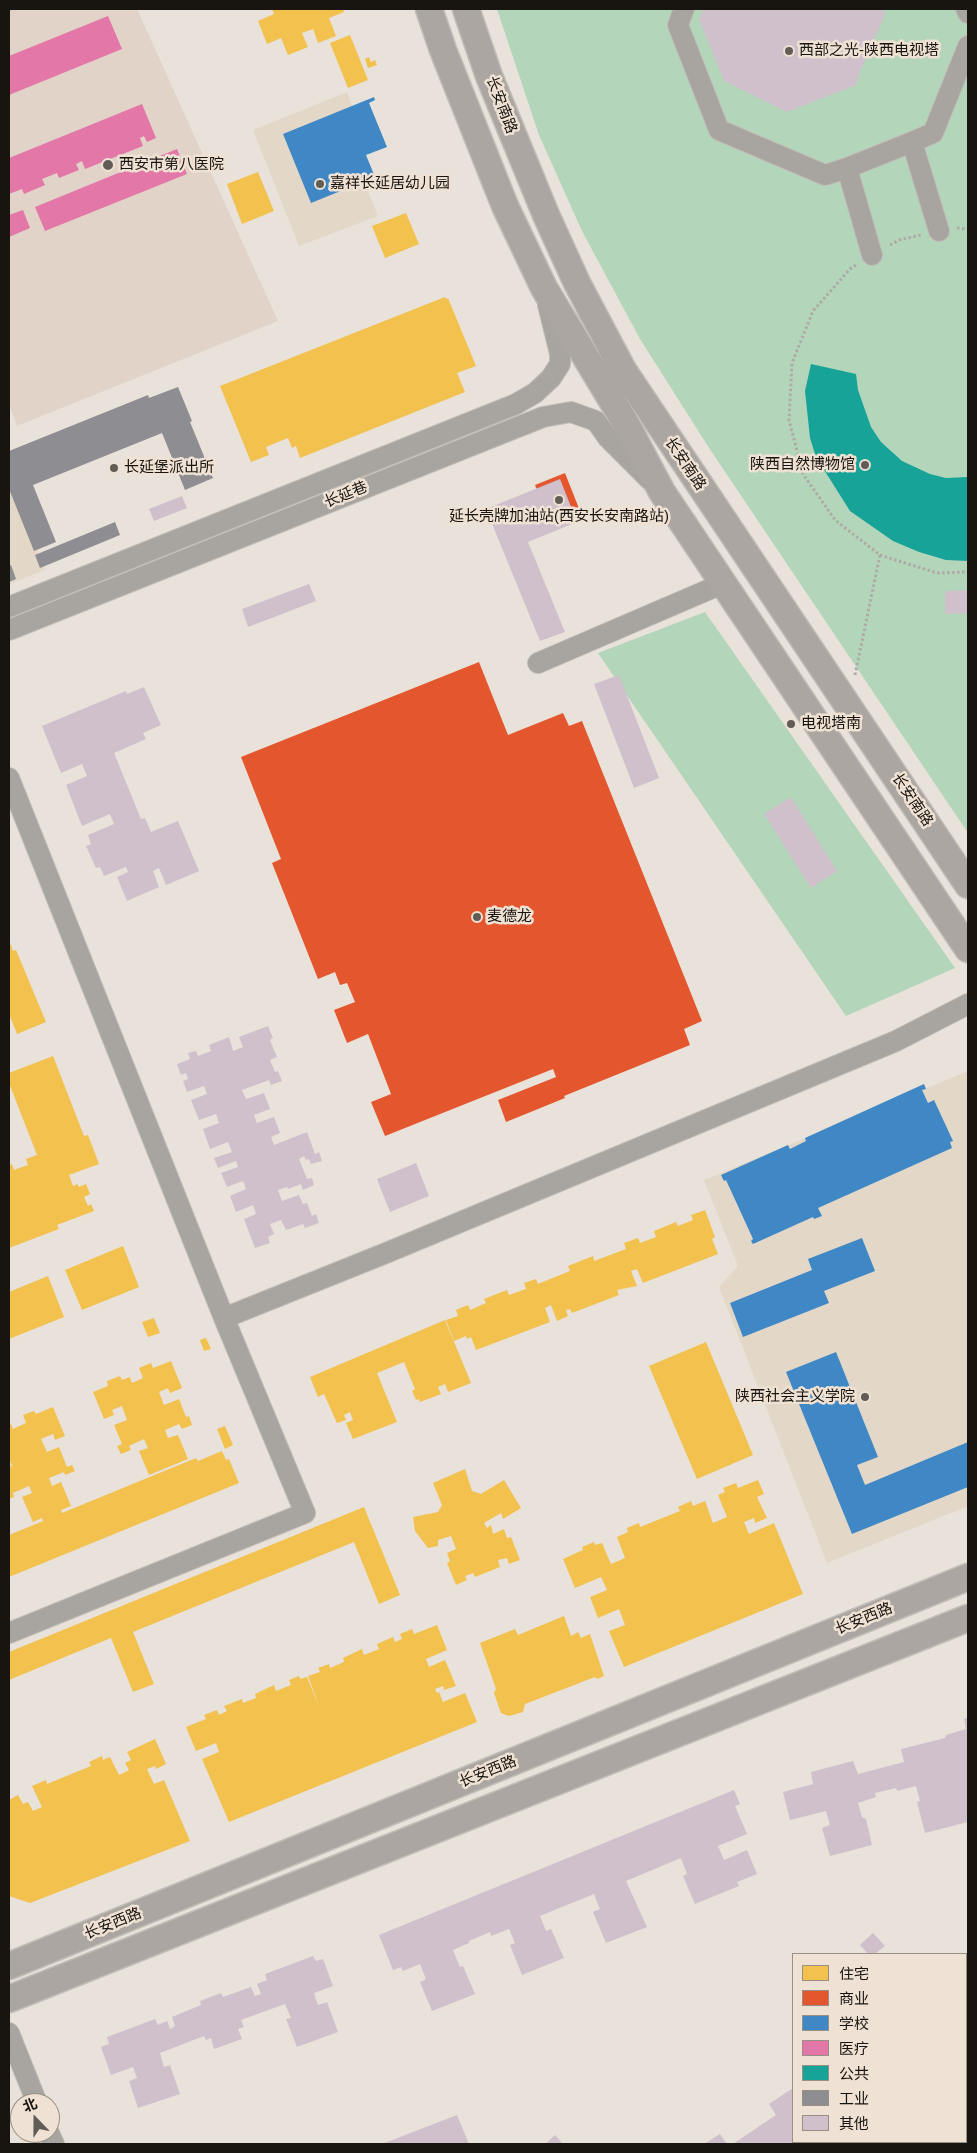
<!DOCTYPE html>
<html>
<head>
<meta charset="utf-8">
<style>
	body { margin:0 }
	#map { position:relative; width:977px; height:2153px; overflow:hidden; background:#e9e2da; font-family:Helvetica,"Noto Sans SC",sans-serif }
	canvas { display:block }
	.frame { position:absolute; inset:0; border:10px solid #18140f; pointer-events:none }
	.legend { position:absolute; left:792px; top:1953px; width:175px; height:190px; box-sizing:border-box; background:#efe2d4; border:1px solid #999085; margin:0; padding:6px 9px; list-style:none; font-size:15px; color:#18140f }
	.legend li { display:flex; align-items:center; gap:10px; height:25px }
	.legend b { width:25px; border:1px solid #999085 }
	.north { position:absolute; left:10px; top:2093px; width:50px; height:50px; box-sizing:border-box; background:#efe2d4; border:1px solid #999085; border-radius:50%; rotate:338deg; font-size:14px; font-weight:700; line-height:20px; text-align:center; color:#18140f }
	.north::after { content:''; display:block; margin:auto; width:18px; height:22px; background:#615c56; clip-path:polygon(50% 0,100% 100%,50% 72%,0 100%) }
</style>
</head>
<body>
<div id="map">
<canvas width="977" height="2153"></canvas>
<div class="frame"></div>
<ul class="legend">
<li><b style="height:14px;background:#f2c14e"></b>住宅</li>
<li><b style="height:14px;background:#e4572e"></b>商业</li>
<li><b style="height:14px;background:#3f88c5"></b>学校</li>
<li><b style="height:14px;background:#e377a8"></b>医疗</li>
<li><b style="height:14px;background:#17a398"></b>公共</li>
<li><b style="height:14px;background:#8d8d92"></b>工业</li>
<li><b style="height:14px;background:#cfc0cc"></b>其他</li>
</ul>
<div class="north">北</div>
</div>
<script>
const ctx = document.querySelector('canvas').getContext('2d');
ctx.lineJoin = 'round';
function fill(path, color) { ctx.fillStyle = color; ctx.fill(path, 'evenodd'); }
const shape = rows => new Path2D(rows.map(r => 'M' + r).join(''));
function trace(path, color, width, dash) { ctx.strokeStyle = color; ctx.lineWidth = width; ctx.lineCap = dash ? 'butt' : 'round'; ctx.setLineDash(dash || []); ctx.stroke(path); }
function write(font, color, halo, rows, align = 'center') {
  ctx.font = font + ' Helvetica,"Noto Sans SC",sans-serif'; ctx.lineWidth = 5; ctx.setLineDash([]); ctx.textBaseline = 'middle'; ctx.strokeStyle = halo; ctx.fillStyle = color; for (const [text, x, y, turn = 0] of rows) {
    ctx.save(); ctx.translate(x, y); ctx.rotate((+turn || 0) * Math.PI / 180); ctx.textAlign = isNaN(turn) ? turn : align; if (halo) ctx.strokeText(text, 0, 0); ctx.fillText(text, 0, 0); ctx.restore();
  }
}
const built = shape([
	[347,92,366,145,352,152,378,216,299,246,253,130],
	[9,477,45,570,9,584],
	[968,1071,968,1506,827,1563,719,1287,738,1266,704,1180]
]);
const medical = shape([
	[9,9,137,9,278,321,17,426,9,404]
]);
const green = shape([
	[497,9,968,9,968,833,711,451,640,339,582,231,539,135],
	[705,612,955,968,846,1016,598,653]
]);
const homes = shape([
	[272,9,343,9,344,12,329,18,336,36,318,43,313,29,302,33,308,47,288,55,281,38,267,44,258,21,274,14],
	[350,35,368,80,348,88,330,43],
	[369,57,371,62,375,60,377,65,368,68,365,59],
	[258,172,274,211,242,224,227,184],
	[406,213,419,244,385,258,372,226],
	[445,297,446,299,448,298,476,366,457,373,465,392,300,458,296,446,292,448,288,438,266,447,269,455,251,462,220,386],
	[9,940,13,951,16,950,46,1022,17,1034,9,1014],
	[53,1056,84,1136,88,1135,99,1164,69,1175,73,1186,77,1184,79,1187,86,1184,90,1194,84,1197,88,1206,91,1204,94,1211,57,1225,59,1229,9,1248,9,1166,12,1164,14,1170,28,1165,26,1159,37,1155,9,1083,9,1073],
	[705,1210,715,1237,712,1239,718,1254,643,1283,637,1269,631,1271,637,1286,617,1290,619,1295,572,1313,570,1309,566,1310,568,1316,557,1321,551,1305,545,1308,550,1322,476,1350,471,1337,467,1339,466,1336,454,1341,446,1320,458,1316,456,1310,468,1305,470,1310,486,1303,484,1299,507,1290,509,1295,526,1289,524,1283,536,1279,538,1284,570,1271,568,1266,593,1256,594,1261,626,1249,624,1243,638,1238,640,1243,656,1237,654,1231,676,1222,678,1226,693,1220,691,1215],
	[123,1246,139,1287,82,1310,65,1270],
	[48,1276,64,1317,9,1339,9,1292],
	[154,1318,160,1333,148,1337,142,1322],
	[445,1320,471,1383,448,1392,445,1384,438,1387,441,1394,420,1402,419,1399,416,1400,412,1391,415,1389,404,1362,377,1373,397,1422,353,1439,346,1423,353,1420,350,1412,344,1415,346,1420,337,1423,324,1394,318,1397,310,1377],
	[206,1338,211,1349,204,1351,200,1340],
	[706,1342,753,1455,697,1479,649,1366],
	[171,1361,182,1388,170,1393,168,1388,159,1392,164,1405,179,1399,186,1417,189,1416,192,1425,182,1429,179,1424,165,1430,168,1438,178,1435,188,1459,149,1475,139,1451,148,1448,144,1439,129,1446,131,1450,121,1454,117,1446,122,1444,114,1425,127,1420,122,1406,112,1410,114,1415,104,1419,93,1392,108,1386,107,1381,120,1376,122,1380,130,1377,132,1383,143,1378,139,1368,151,1363,153,1368],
	[53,1407,65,1436,55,1440,53,1434,41,1439,47,1452,59,1447,67,1467,72,1465,75,1471,65,1475,64,1472,49,1478,52,1486,61,1482,71,1506,61,1510,62,1513,196,1458,198,1461,222,1451,226,1460,229,1459,239,1483,9,1577,9,1535,43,1521,42,1518,33,1522,22,1497,32,1493,29,1486,13,1493,14,1497,9,1499,9,1467,12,1466,9,1458,9,1425,11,1424,13,1429,26,1423,23,1415,34,1411,36,1414],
	[225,1426,233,1445,225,1449,217,1429],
	[465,1469,472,1491,481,1494,504,1480,521,1508,503,1519,501,1513,484,1523,487,1528,491,1525,493,1534,504,1529,507,1538,511,1537,520,1560,509,1564,507,1558,498,1560,500,1567,475,1577,473,1573,465,1576,467,1580,456,1585,447,1563,450,1561,447,1553,456,1549,451,1536,438,1540,438,1546,428,1548,415,1531,413,1517,438,1512,442,1505,433,1483],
	[758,1480,764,1494,757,1497,767,1518,755,1523,754,1518,744,1522,749,1534,774,1523,803,1594,624,1667,609,1631,625,1625,619,1609,598,1618,590,1597,607,1590,601,1577,575,1588,563,1559,583,1550,582,1547,594,1542,595,1545,602,1543,611,1564,625,1558,617,1537,628,1532,627,1528,639,1523,640,1527,680,1511,678,1507,691,1501,693,1506,705,1501,713,1523,727,1517,718,1495,725,1492,723,1488,736,1483,738,1488],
	[364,1507,400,1595,379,1604,354,1542,133,1632,154,1684,133,1692,111,1638,9,1680,9,1652],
	[564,1616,571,1636,578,1632,581,1638,590,1634,604,1676,597,1679,595,1677,525,1704,523,1712,509,1716,501,1713,494,1693,496,1689,480,1643,515,1629,518,1635],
	[437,1625,447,1650,426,1659,429,1667,445,1660,456,1686,444,1690,443,1686,435,1689,437,1693,439,1692,443,1702,465,1693,477,1722,229,1822,202,1759,219,1752,216,1743,196,1751,186,1727,206,1719,204,1715,217,1710,219,1715,227,1711,224,1706,242,1699,243,1703,256,1698,255,1694,274,1685,276,1691,291,1685,289,1680,299,1676,300,1679,307,1677,320,1709,308,1676,320,1672,318,1668,329,1664,330,1668,344,1662,343,1658,362,1649,364,1655,379,1649,377,1644,393,1637,395,1642,402,1639,400,1634,412,1629,414,1634],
	[155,1739,166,1764,156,1769,155,1766,147,1769,154,1784,164,1780,190,1841,30,1903,9,1896,9,1800,18,1795,23,1804,28,1802,33,1811,42,1807,32,1786,46,1780,47,1784,91,1766,89,1762,102,1756,103,1760,110,1757,119,1775,129,1770,125,1763,131,1760,127,1752]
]);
const shops = shape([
	[565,473,582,516,553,528,535,485],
	[479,662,508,735,563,713,569,726,582,721,702,1021,684,1029,690,1045,564,1096,565,1098,506,1122,498,1100,556,1077,553,1069,385,1136,371,1102,391,1094,368,1034,347,1043,334,1010,355,1002,347,983,340,985,335,972,318,979,272,863,281,859,241,757]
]);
const schools = shape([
	[374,97,375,100,369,103,387,147,366,155,375,177,311,203,283,134],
	[924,1084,926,1089,922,1090,928,1103,934,1100,953,1141,950,1142,952,1148,818,1208,822,1216,814,1219,813,1217,753,1244,751,1241,753,1239,726,1180,724,1181,721,1175,788,1145,790,1149,806,1141,805,1138],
	[862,1238,875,1271,824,1291,829,1303,743,1337,730,1303,812,1270,808,1259],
	[836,1352,878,1457,857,1465,865,1485,968,1442,968,1487,852,1534,786,1372]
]);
const health = shape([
	[108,16,122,49,9,95,9,56],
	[142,104,156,138,147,142,144,136,140,138,143,146,85,169,82,161,76,164,79,170,59,178,57,173,42,179,45,185,24,194,22,189,9,194,9,158],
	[177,149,187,174,45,231,35,207],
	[23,210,30,228,9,237,9,215]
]);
const public = shape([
	[811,364,856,374,858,390,871,427,881,442,902,461,930,474,946,478,968,477,968,561,946,560,919,552,893,541,850,511,816,457,810,438,805,391]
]);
const industry = shape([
	[178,387,192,421,190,422,213,478,185,490,162,433,33,485,56,542,34,551,9,489,9,451,148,395,149,398],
	[115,522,120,535,40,568,35,555],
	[11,565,16,579,9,582,9,566]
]);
const building = shape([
	[703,9,883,9,885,14,862,68,861,67,856,85,787,112,724,81,699,19],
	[560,479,577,522,528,542,565,632,540,641,486,509],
	[182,496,187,508,154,521,149,509],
	[309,584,316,601,248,627,242,609],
	[968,590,968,613,945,614,945,591],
	[619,675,659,778,634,788,594,684],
	[144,687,161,725,143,733,146,739,114,753,141,819,145,818,151,832,178,821,199,871,166,885,159,868,153,871,159,887,127,901,117,877,128,872,126,867,104,876,100,867,96,868,86,846,91,844,88,835,114,824,110,814,82,826,66,785,87,776,82,764,61,773,42,726,126,691,127,694],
	[791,797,837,871,811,888,764,814],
	[268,1026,273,1038,270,1040,277,1057,270,1060,275,1072,278,1071,282,1081,271,1085,269,1080,242,1090,246,1099,264,1093,270,1109,254,1115,257,1123,274,1117,280,1133,271,1137,274,1145,307,1132,315,1154,319,1152,322,1161,311,1164,309,1159,306,1160,304,1156,299,1159,307,1179,312,1178,314,1185,303,1190,301,1184,288,1189,287,1187,278,1190,282,1201,299,1195,303,1204,307,1203,312,1216,316,1214,319,1223,305,1228,303,1224,286,1230,281,1220,270,1224,274,1234,268,1237,270,1243,255,1248,244,1219,256,1214,253,1205,236,1212,230,1196,246,1189,243,1181,227,1187,221,1173,238,1167,236,1161,218,1168,214,1158,232,1152,228,1142,210,1149,203,1129,219,1123,216,1114,199,1120,191,1100,207,1094,204,1086,187,1092,183,1081,188,1079,186,1073,181,1075,177,1064,190,1059,188,1053,196,1051,198,1056,211,1051,209,1045,229,1037,233,1051,243,1047,239,1037],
	[416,1163,429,1196,390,1212,377,1179],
	[968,1718,968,1822,925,1833,917,1802,920,1801,916,1786,897,1791,896,1788,875,1793,876,1797,858,1803,862,1817,866,1819,872,1845,830,1856,822,1828,830,1825,826,1811,790,1820,783,1792,813,1784,811,1772,853,1761,858,1774,904,1762,901,1749,945,1738,946,1735,966,1729,964,1719],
	[734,1790,740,1804,735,1806,747,1834,718,1846,724,1860,747,1850,757,1874,737,1882,739,1886,695,1904,683,1876,687,1874,681,1858,626,1881,647,1927,606,1943,593,1912,600,1909,594,1894,540,1916,546,1931,551,1929,564,1958,522,1975,510,1945,515,1943,509,1929,491,1936,490,1932,469,1941,469,1943,453,1950,460,1967,463,1966,475,1994,432,2011,420,1982,426,1979,420,1964,403,1971,401,1967,393,1970,379,1935],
	[873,1933,885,1946,875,1954,868,1954,860,1945],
	[313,1956,316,1961,323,1959,333,1986,314,1993,315,1997,318,2005,327,2002,338,2032,297,2047,286,2019,291,2018,285,2004,241,2020,244,2027,238,2029,242,2039,214,2049,211,2038,206,2040,204,2036,160,2053,164,2067,170,2065,180,2094,138,2108,129,2081,137,2078,133,2067,111,2075,101,2047,109,2044,107,2037,155,2019,158,2025,167,2021,170,2029,175,2026,172,2017,201,2005,200,2001,221,1993,223,1997,251,1987,255,1996,261,1994,257,1984,267,1980,265,1974],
	[968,1991,968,2079,966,2075,966,1993],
	[793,2088,793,2142,875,2142,871,2144,733,2144,776,2115,769,2104],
	[457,2115,469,2144,382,2144],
	[720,2134,727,2144,704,2144],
	[555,2135,563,2144,545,2144]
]);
const path = shape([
	[957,228,968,229],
	[890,245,899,240,921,235],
	[856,265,850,269,813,311,792,363,789,420,803,474,835,520,880,555,937,573,968,572],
	[855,675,880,555]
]);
const minor = shape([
	[684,9,678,25,719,130,825,175,847,168,872,255],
	[966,9,968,13],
	[847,168,912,142],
	[939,231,912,142,933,133,968,46],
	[9,607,516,404,535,393,551,378,560,364,560,354,548,305],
	[9,630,543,417,571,412,596,421,608,438,650,480],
	[538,663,724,583],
	[9,778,224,1318,305,1513,9,1633],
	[224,1318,386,1253,896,1041,968,1004],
	[9,2033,37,2103],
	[49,2133,54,2144],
	[966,2133,968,2132],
	[950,2144,953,2142]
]);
const major = shape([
	[429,9,443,50,505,206,544,288,625,422,662,492,968,949],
	[466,9,489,76,546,215,577,283,623,370,968,885],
	[9,1966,968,1577],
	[9,1999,968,1618]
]);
const markers = [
	[789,51,5,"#615c56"],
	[108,165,6,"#615c56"],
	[320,184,5,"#615c56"],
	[865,465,5,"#615c56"],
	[114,468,5,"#615c56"],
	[559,500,5,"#615c56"],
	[791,724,5,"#615c56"],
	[477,917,5,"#615c56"],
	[865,1397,5,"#615c56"]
];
const poiNames = [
	["西部之光-陕西电视塔",799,51],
	["西安市第八医院",119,165],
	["嘉祥长延居幼儿园",330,184],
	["陕西自然博物馆",855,465,"right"],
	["长延堡派出所",124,468],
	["延长壳牌加油站(西安长安南路站)",559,517,"center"],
	["电视塔南",801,724],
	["麦德龙",487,917],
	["陕西社会主义学院",855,1397,"right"]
];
const streetNames = [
	["长安南路",501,105,69],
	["长安南路",685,464,56],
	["长延巷",346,495,-22],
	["长安南路",912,800,56],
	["长安西路",864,1619,-22],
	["长安西路",488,1772,-22],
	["长安西路",113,1924,-22]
];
fill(built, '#e3d7c8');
fill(medical, '#e2d3c8');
fill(green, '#b3d5b9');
fill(homes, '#f2c14e');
fill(shops, '#e4572e');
fill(schools, '#3f88c5');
fill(health, '#e377a8');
fill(public, '#17a398');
fill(industry, '#8d8d92');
fill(building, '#cfc0cc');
trace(minor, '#c2bdb7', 22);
trace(major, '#c2bdb7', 29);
trace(path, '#aeaba6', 3, [2.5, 2.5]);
trace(minor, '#a8a5a0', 20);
trace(major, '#aba6a1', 26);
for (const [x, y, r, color] of markers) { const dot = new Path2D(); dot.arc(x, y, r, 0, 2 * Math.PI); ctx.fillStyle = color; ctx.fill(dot); trace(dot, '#efe2d4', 2); }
write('15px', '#18140f', '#efe2d4', poiNames, 'left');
write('15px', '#18140f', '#efe2d4', streetNames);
</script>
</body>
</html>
